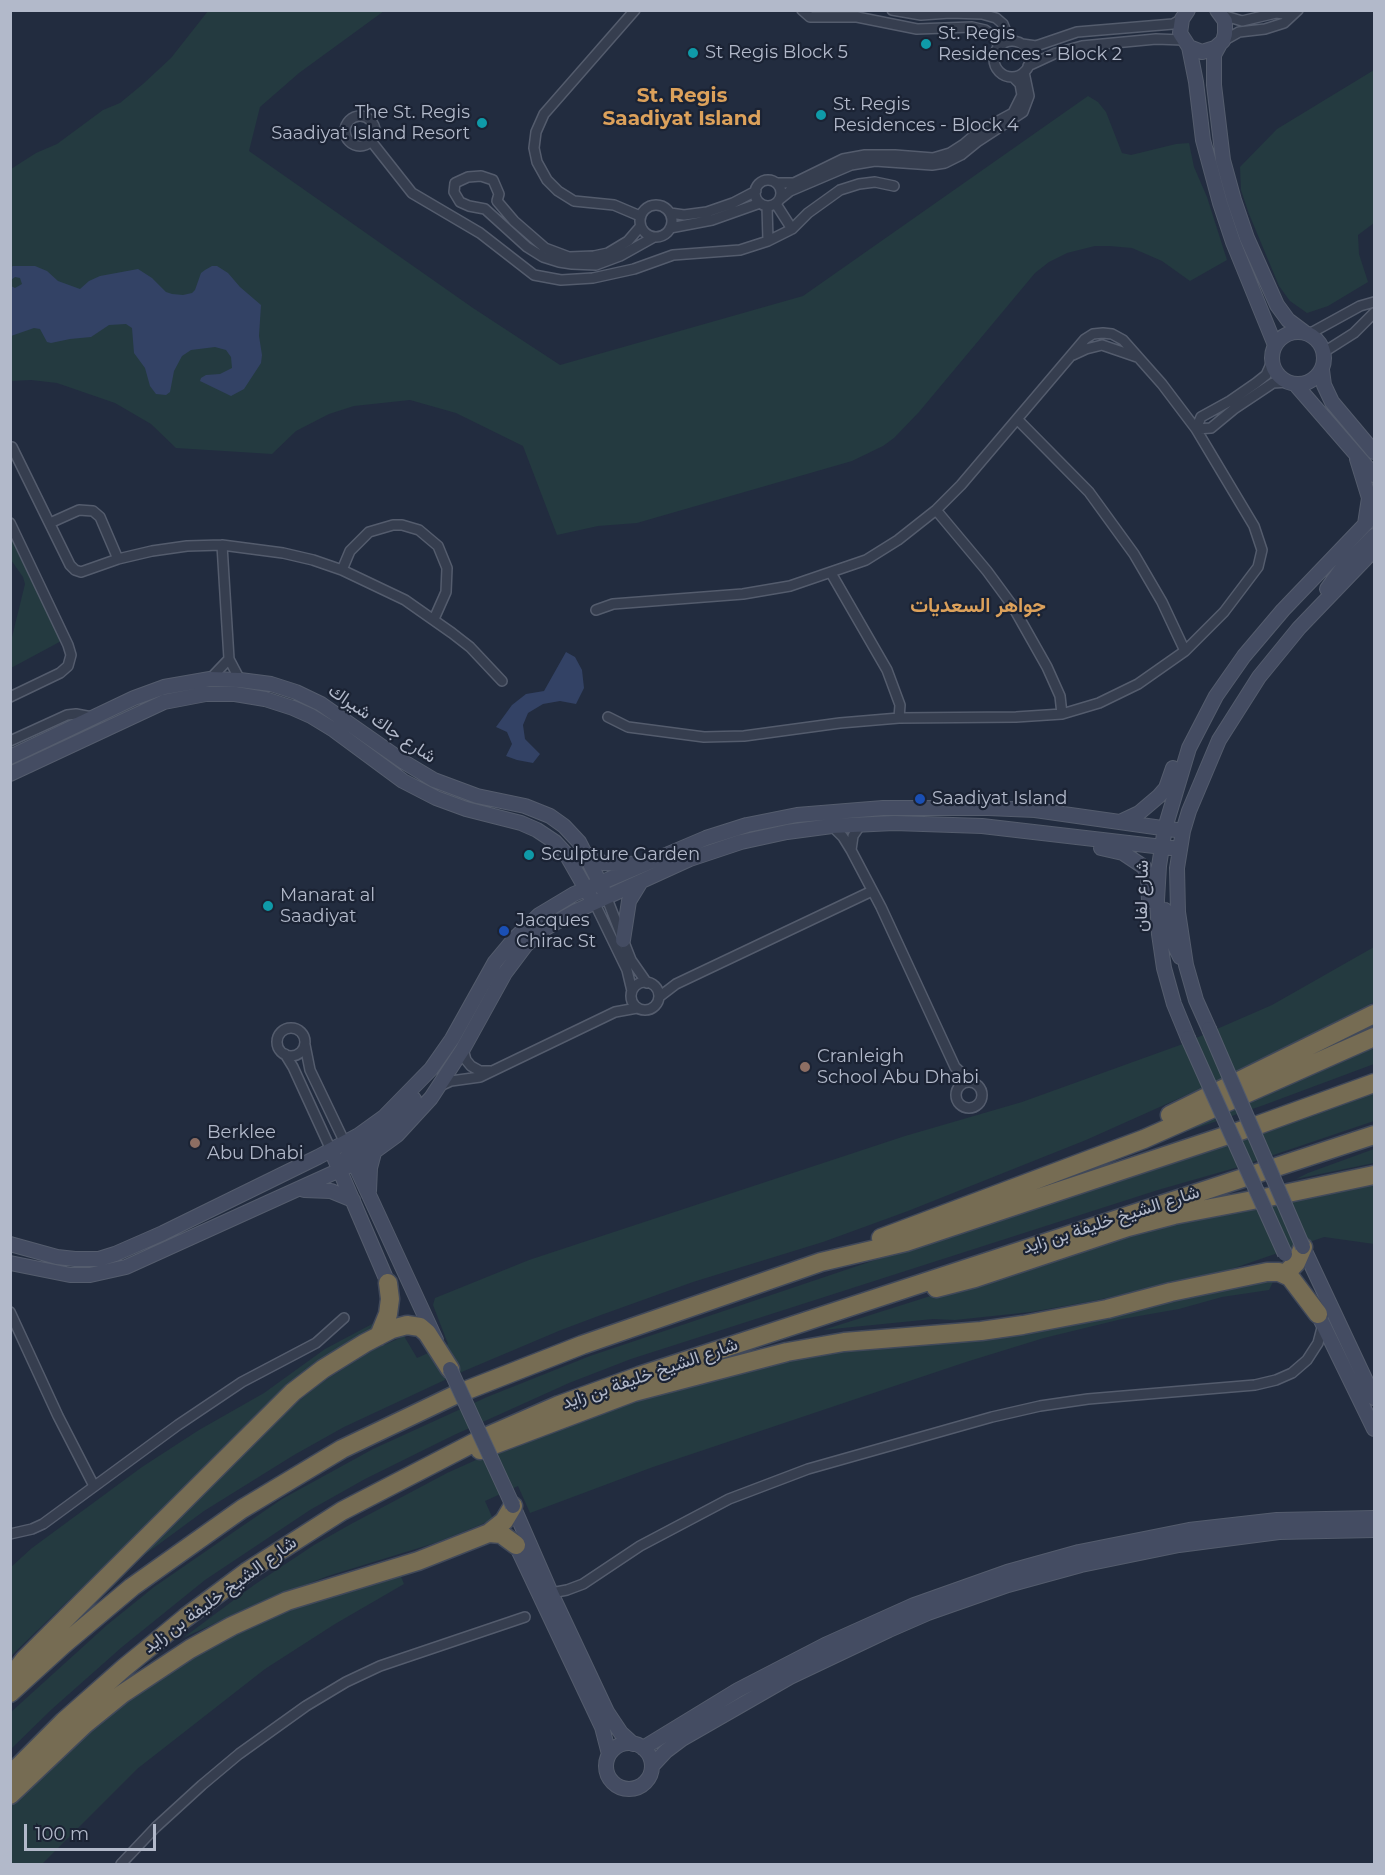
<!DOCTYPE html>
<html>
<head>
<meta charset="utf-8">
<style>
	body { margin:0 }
	#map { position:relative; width:1385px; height:1875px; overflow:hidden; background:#222c3f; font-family:Montserrat,sans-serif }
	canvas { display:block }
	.frame { position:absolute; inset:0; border:12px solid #b2b9ca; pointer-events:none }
	.scale { position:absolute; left:24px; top:1824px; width:132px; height:27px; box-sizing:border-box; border:3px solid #b2b9ca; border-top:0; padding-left:8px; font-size:18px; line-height:21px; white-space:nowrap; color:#b2b9ca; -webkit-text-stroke:4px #1b2334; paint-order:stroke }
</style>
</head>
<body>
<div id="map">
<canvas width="1385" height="1875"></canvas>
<div class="frame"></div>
<div class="scale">100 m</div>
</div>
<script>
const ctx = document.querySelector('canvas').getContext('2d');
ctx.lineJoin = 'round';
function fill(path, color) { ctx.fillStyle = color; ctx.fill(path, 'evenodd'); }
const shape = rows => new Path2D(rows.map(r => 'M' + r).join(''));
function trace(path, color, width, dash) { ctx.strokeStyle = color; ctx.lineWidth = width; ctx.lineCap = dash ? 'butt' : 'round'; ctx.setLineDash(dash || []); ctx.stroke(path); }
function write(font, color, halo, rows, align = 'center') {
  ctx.font = font + ' Montserrat,Vazirmatn,sans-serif'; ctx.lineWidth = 4.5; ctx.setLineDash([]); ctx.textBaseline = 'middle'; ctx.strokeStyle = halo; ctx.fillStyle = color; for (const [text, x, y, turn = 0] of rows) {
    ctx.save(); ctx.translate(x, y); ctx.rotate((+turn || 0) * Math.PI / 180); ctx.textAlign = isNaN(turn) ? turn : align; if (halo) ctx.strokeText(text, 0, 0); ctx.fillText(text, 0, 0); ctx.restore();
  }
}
const green = shape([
	[208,11,384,11,299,73,260,107,249,151,473,308,560,365,803,296,1088,96,1098,102,1106,112,1122,153,1131,155,1176,144,1189,143,1194,167,1207,197,1227,260,1190,281,1162,261,1132,248,1109,246,1095,246,1067,253,1049,262,1035,273,919,412,894,438,883,446,852,461,637,523,598,526,557,535,523,446,456,413,410,400,354,406,329,414,296,431,272,454,176,448,151,424,115,403,57,383,31,380,11,381,11,169,36,153,57,144,103,110,120,103,143,84,171,58],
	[1374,70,1374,223,1358,235,1359,254,1368,282,1328,306,1307,313,1290,301,1279,286,1249,214,1241,190,1240,167,1277,129],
	[10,526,65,639,11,668,11,641,25,584,23,577,11,560],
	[1374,947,1374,1002,1238,1072,1086,1140,908,1211,823,1242,693,1282,601,1315,561,1330,464,1371,344,1427,294,1455,204,1511,121,1572,250,1444,316,1386,373,1350,404,1336,417,1358,448,1344,433,1305,435,1298,529,1260,905,1136,1022,1102,1180,1045,1272,1005],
	[1374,1041,1374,1064,1264,1105,1132,1150],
	[1374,1092,1374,1121,1235,1168,1158,1190,631,1359,569,1383,454,1435,365,1479,310,1510,205,1580,122,1647,52,1709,11,1749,11,1712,107,1625,154,1587,238,1529,282,1499,373,1449,487,1397,590,1356],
	[1374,1149,1374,1163,1296,1179,1308,1173],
	[1374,1179,1374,1244,1324,1237,1223,1272,1093,1301,1031,1312,955,1320,933,1319,823,1330,1161,1223],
	[1274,1280,1269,1290,1222,1297,1179,1309,1122,1319,1044,1338,966,1362,653,1467,530,1513,518,1486,485,1501,493,1519,480,1525,435,1543,328,1576,266,1600,183,1638,254,1585,314,1545,351,1524,447,1473,576,1415,741,1368],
	[374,1323,375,1328,332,1352,307,1370,11,1656,11,1567,32,1548,142,1467,199,1430,264,1393,325,1349],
	[400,1574,404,1584,335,1624,265,1669,137,1769,42,1864,11,1864,10,1804,110,1712,203,1648,286,1609]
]);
const water = shape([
	[13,266,35,266,47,271,58,281,80,289,89,281,100,276,138,269,152,278,166,292,172,294,183,295,192,293,195,290,201,273,205,270,212,266,217,266,228,273,240,287,261,305,259,336,262,355,261,363,244,389,231,396,200,381,201,378,206,375,220,374,232,368,231,357,226,350,215,347,191,350,182,356,174,371,170,392,166,395,156,394,150,386,145,368,134,353,132,328,126,324,109,325,91,337,70,339,51,343,47,342,40,329,34,328,11,336,11,286,15,288,22,284,20,278,15,277,11,280,11,267],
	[566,652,575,657,582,670,584,688,576,704,560,701,543,704,528,713,523,725,525,739,540,754,533,763,517,760,506,756,512,744,507,732,496,727,512,705,526,694,544,691]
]);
const street = shape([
	[635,10,544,114,536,132,534,148,537,162,547,180,558,191,574,201,614,205,640,216],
	[802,10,810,17,857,17,917,29,972,27,985,30,994,36,999,47],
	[892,10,921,15,950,13,982,14,996,18,1003,24,1010,41],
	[1222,15,1242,21,1276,13,1292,15],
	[1223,41,1239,32,1265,29,1284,23,1298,10],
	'994 59a18 18 0 1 1 36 0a18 18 0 1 1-36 0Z',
	[1022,44,1036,46,1077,32,1173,24,1182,19],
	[1028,66,1056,53,1082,46,1156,39,1183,40],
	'345 131a15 15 0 1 1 30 0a15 15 0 1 1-30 0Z',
	[371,141,412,193,480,233,534,275,561,280,593,278,634,269,673,255,740,250,768,241,792,229,808,213,840,190,859,184,875,182,894,186],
	'755 193a13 13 0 1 1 26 0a13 13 0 1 1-26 0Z',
	[778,183,794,183,843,159,865,155,895,155,933,158,950,153,964,144,978,132,1013,113,1022,95,1020,84,1013,77],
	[780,199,790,191,851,165,875,161,932,165,945,163,961,155,977,142,1023,112,1029,96,1024,72],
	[776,204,792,229],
	'640 221a16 16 0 1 1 32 0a16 16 0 1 1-32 0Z',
	[767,206,768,241],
	[670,213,684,215,707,212,733,203,756,191],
	[640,227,628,241,608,253,594,256,569,257,545,248,514,221,497,201,499,194,493,180,481,176,468,177,455,183,454,192,460,202,469,206,485,209,527,247,543,257,559,262,572,264,596,265,620,256,654,237],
	[670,228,712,220,760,203],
	[1309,334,1360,306,1374,302],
	[1324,352,1354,333,1374,313],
	[1073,355,1086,349,1102,345,1137,357],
	[1272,362,1266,375,1256,383,1230,401,1201,417,1196,429,1211,428,1234,409,1273,383,1288,382],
	[1017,419,1089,492,1134,554,1162,602,1185,651],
	[12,447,70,565,75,570,81,572,118,559,152,551,187,546,222,545,283,553,313,560,342,570,405,600,452,633,470,647,502,681],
	[936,510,987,571,1012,605,1047,667,1060,696,1062,714],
	[10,523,68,645,71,655,68,666,60,673,10,697],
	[50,523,79,510,93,511,100,517,118,559],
	[222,545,229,659,240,680],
	[342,570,350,551,369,532,393,525,402,525,419,530,438,546,447,568,446,592,434,619],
	[831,573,887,670,900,705,899,718],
	[596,610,613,604,743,594,790,586,866,560,898,540,936,510,961,485,1085,339,1093,334,1103,333,1112,334,1123,340,1162,384,1196,429,1254,526,1262,550,1258,567,1224,612,1185,651,1138,684,1099,703,1062,714,1016,717,899,718,840,723,744,736,704,737,628,727,608,717],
	[210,679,229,659],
	[10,741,67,715,76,714,92,717],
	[832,826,843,837,851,850,881,907,955,1067,970,1081],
	[851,850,853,836,861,824],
	[606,896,631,960,647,983],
	[594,902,627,970,632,991],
	'631 996a14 14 0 1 1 28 0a14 14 0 1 1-28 0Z',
	[659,997,676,984,872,891],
	'277 1042a14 14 0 1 1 28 0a14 14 0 1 1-28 0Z',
	[305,1045,310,1070,345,1143],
	[463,1049,466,1060,471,1066,480,1071,490,1071],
	[285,1054,293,1067,331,1150],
	'956 1095a13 13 0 1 1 26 0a13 13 0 1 1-26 0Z',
	[440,1086,451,1081,480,1077,615,1012,637,1008],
	[10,1312,58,1416,94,1486],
	[10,1534,32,1529,43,1524,178,1425,242,1382,316,1343,344,1318],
	[551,1593,567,1590,583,1584,640,1546,729,1499,808,1469,992,1417,1040,1406,1088,1399,1255,1385,1276,1380,1292,1373,1307,1360,1318,1343,1323,1324],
	[121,1864,156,1827,202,1785,239,1754,306,1706,346,1682,380,1666,525,1617]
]);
const secondary = shape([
	[1188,10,1182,19,1180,33,1189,47,1202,52,1215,48,1223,41,1225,34,1225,21,1217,10],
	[1220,44,1214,55,1214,85,1223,160,1234,200,1247,238,1277,305,1288,320,1304,332],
	[1189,47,1196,82,1203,140,1220,203,1233,242,1275,345],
	'1272 358a26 26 0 1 1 52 0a26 26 0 1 1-52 0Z',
	[1322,370,1324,385,1332,402,1374,452],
	[1295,384,1374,475],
	[1357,459,1369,498,1365,524],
	[1327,589,1343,567,1374,536],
	[10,757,134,698,164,687,210,679,240,680,271,684,296,692,321,704,404,762,434,780,477,796,525,806,550,816,564,826,579,842,603,889],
	[10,774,164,702,206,694,235,694,265,699,293,708,311,716,334,730,403,781,436,798,466,809,521,823,537,830,555,842,566,854,590,896],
	[1122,821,1139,813,1159,796,1166,788,1173,768],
	[1101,848,1123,853,1144,867,1148,877,1149,901],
	[587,854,603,863,638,864],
	[1165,910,1169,933,1180,957],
	[623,940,629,901,640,883],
	[1209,1029,1196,1000,1186,965,1178,912,1177,868,1183,831,1189,811,1219,740,1259,677,1299,628,1374,550],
	[1188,1038,1174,1004,1164,968,1159,934,1157,900,1159,866,1165,828,1189,748,1216,696,1244,656,1283,610,1374,515],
	[345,1143,436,1340],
	[331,1150,388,1283],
	[345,1159,382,1132,414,1099],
	[304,1190,331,1191,353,1200],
	[369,1191,370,1168,374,1153],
	[10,1244,57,1257,75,1259,99,1259,115,1254,163,1233,318,1157,359,1135,384,1117,431,1069,452,1039,495,962,515,938,539,915,574,894,706,838,747,825,797,815,883,808,988,808,1035,810,1183,831],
	[1303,1247,1374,1398],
	[10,1263,70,1275,90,1275,126,1267,364,1159,397,1135,431,1098,463,1049,505,973,526,945,546,928,576,911,690,859,741,842,787,832,832,826,894,823,982,826,1180,849],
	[1314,1306,1374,1429],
	[513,1506,551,1593,607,1712,621,1733,633,1744],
	[516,1545,602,1727,609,1754],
	'606 1766a23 23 0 1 1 46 0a23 23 0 1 1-46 0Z',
	[643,1748,738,1690,825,1645,914,1605,1007,1572,1079,1552,1189,1530,1277,1520,1374,1518],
	[652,1766,666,1751,682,1739,790,1677,889,1630,928,1613,1008,1585,1081,1565,1179,1545,1279,1532,1374,1530]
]);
const highway = shape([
	[1170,1115,1374,1014],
	[881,1238,1144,1139,1374,1037],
	[1285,1274,1296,1263,1303,1247],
	[936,1288,975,1278,1128,1227,1174,1215,1274,1196,1374,1175],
	[379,1336,388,1314,390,1299,388,1283],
	[480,1450,634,1392,787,1352,844,1342,981,1331,1023,1325,1107,1309,1171,1292,1267,1272,1279,1272,1290,1277,1318,1314],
	[489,1533,504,1521,513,1506],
	[10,1678,24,1660,293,1392,323,1369,365,1343,392,1329,407,1325,420,1327,427,1333,450,1369],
	[10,1693,64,1644,132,1587,242,1509,342,1449,457,1394,582,1345,821,1262,906,1242,1258,1125,1374,1083],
	[10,1775,64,1721,124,1668,185,1618,248,1571,342,1511,481,1439,559,1405,639,1376,1374,1135],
	[10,1795,85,1724,122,1694,190,1649,232,1626,287,1601,418,1561,489,1533,501,1534,516,1545]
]);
const secondaryBridge = shape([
	[1209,1029,1303,1247],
	[1188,1038,1285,1254],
	[450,1369,513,1506]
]);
const markers = [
	[926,44,6,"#0f9aa8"],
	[693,53,6,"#0f9aa8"],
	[821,115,6,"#0f9aa8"],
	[482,123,6,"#0f9aa8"],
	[920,799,6,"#1a4fb4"],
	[529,855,6,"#0f9aa8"],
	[268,906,6,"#0f9aa8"],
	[504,931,6,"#1a4fb4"],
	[805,1067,6,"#8d6e63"],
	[195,1143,6,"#8d6e63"]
];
const poiNames = [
	["St. Regis",938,34],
	["Residences - Block 2",938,55],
	["St Regis Block 5",705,53],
	["St. Regis",833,105],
	["Residences - Block 4",833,126],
	["The St. Regis",470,113,"right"],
	["Saadiyat Island Resort",470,134,"right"],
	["Saadiyat Island",932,799],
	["Sculpture Garden",541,855],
	["Manarat al",280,896],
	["Saadiyat",280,917],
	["Jacques",516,921],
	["Chirac St",516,942],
	["Cranleigh",817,1057],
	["School Abu Dhabi",817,1078],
	["Berklee",207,1133],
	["Abu Dhabi",207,1154]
];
const streetNames = [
	["شارع جاك شيراك",382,724,34],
	["شارع لفان",1142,896,-89],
	["شارع الشيخ خليفة بن زايد",1111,1220,-18],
	["شارع الشيخ خليفة بن زايد",650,1374,-19],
	["شارع الشيخ خليفة بن زايد",220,1595,-36]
];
const neighbourhoodNames = [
	["St. Regis",682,96],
	["Saadiyat Island",682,119],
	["جواهر السعديات",978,606]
];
fill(green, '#243a40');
fill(water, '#334265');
trace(street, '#545c6d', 12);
trace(secondary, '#545c6d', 16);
trace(highway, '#41495a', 21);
trace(street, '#363e4f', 9);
trace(secondary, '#444c62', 14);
trace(highway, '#766c53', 18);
trace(secondaryBridge, '#545c6d', 16, []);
trace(secondaryBridge, '#444c62', 14);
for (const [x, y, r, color] of markers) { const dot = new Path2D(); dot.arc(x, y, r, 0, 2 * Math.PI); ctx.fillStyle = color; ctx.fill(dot); trace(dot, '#1b2334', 2); }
write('18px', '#b2b9ca', '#1b2334', poiNames, 'left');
write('18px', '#b2b9ca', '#1b2334', streetNames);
write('bold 20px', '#dca15b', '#1b2334', neighbourhoodNames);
</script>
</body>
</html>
